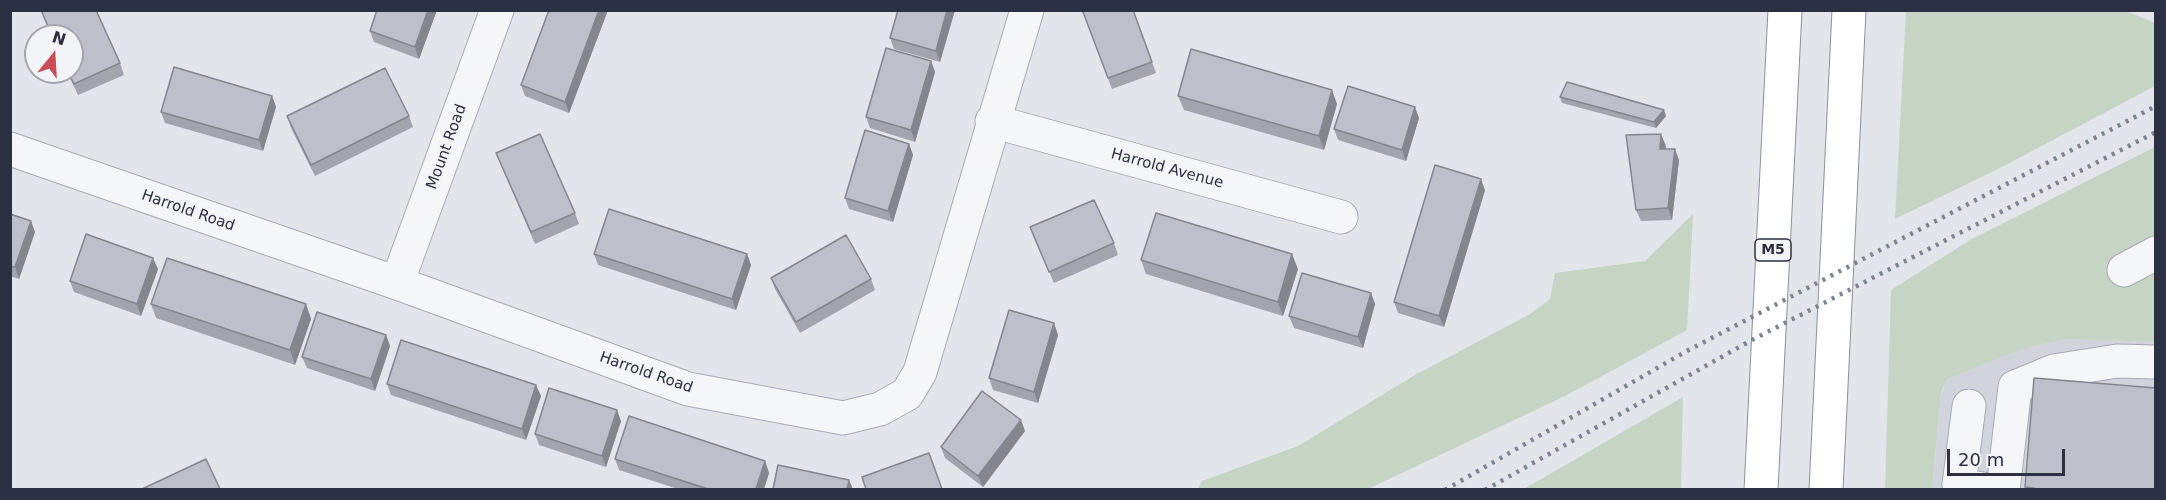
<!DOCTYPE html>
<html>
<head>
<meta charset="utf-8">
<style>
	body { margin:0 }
	#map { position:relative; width:2166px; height:500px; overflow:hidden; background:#e2e5ea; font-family:"DejaVu Sans",sans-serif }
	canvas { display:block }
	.frame { position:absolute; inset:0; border:12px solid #2b3142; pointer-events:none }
	.north { position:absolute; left:24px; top:24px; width:60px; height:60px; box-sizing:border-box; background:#f2f4f7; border:2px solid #a2a6af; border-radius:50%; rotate:18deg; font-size:16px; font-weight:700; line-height:24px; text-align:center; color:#2b3142 }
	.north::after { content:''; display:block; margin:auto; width:21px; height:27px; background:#c94d55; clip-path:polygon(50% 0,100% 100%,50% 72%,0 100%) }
	.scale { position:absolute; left:1947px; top:449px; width:118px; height:27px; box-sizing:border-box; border:3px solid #2b3142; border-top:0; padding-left:8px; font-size:18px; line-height:21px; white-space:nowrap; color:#2b3142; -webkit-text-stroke:4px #f2f4f7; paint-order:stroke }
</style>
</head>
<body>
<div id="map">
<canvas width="2166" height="500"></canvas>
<div class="frame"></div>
<div class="north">N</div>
<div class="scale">20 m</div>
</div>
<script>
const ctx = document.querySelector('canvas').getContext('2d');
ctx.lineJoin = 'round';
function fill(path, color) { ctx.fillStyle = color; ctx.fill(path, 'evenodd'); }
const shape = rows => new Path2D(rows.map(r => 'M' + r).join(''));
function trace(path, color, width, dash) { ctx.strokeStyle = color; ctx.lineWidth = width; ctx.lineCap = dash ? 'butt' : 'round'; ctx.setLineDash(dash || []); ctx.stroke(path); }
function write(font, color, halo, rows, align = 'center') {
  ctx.font = font + ' "DejaVu Sans",sans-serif'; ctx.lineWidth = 4.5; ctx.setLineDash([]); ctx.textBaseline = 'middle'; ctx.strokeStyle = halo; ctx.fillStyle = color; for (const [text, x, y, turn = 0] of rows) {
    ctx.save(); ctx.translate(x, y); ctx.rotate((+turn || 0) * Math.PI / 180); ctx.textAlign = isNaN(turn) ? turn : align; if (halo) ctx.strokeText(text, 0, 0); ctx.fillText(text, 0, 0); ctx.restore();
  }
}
const built = shape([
	[2066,339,2155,342,2155,489,1932,490,1941,395,1946,380,2019,350]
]);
const green = shape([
	[1906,11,2126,11,2155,23,2155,86,1998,169,1895,219],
	[2155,147,2155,342,2066,339,2019,350,1946,380,1941,393,1932,489,1885,490,1891,290,1970,240],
	[1693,214,1687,330,1565,396,1368,489,1198,489,1202,481,1298,446,1415,375,1530,314,1550,299,1555,273,1645,261],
	[1683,397,1681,489,1524,489]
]);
const minor = shape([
	[992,121,1341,217],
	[10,149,397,283,688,389,843,418,880,409,907,394,920,372,1027,10],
	[2124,270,2156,253],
	[397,283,497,10],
	[1969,406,1959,485,1989,490],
	[2003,490,2015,387,2054,371,2117,361,2156,362]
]);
const highway = shape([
	[1761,490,1785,10],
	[1826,490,1849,10]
]);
const rail = shape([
	[1445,490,1685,352,2156,106],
	[1485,490,1750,341,2156,132]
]);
const wall = shape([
	[41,10,120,63,124,75,78,95,67,72,72,72,72,36,51,36],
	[437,10,419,59,374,42,370,31],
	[549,10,608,10,569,113,525,96,521,85],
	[898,10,955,10,940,62,894,49,890,38],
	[1133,10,1156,73,1112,89,1083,12],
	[931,61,935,72,915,142,870,128,866,117],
	[272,96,276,107,263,151,165,123,161,112],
	[1178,96,1337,104,1324,150,1184,110],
	[1560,97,1666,116,1656,128,1562,103],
	[287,116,409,116,413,127,315,176,291,128],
	[1419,118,1406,161,1338,140,1334,129],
	[909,144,913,155,893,222,849,209,845,198],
	[1666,146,1665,149,1679,160,1672,220,1641,221,1636,210],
	[496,153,575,213,579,224,535,244],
	[1485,190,1444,327,1398,313,1394,302],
	[10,214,35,232,19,279,10,276],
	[1030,227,1114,243,1118,255,1054,283],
	[594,254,747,254,751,265,736,310,598,265],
	[1141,260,1298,269,1283,316,1146,274],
	[158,269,141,316,74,292,70,281],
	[771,278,871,279,875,290,800,333,775,289],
	[1371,293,1375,304,1363,348,1294,328,1289,316],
	[151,304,306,304,311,319,295,365,156,318],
	[1054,323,1058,335,1038,403,993,390,989,378],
	[386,335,390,346,375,391,307,368,302,357],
	[387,384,541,396,526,440,391,395],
	[621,421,606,467,539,445,535,434],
	[1025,431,983,487,945,458,941,447],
	[615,459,765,461,769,473,764,489,678,489,619,470],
	[2025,487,2156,489,2026,489]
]);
const shadedWall = shape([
	[428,10,437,10,419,59,415,47],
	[599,10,608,10,569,113,565,102],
	[947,10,955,10,940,62,936,51],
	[931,61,935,72,915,142,911,130],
	[1332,90,1337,104,1324,150,1319,136],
	[272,96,276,107,263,151,259,140],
	[1415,107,1419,118,1406,161,1402,150],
	[1664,110,1666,116,1656,128,1654,122],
	[1661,134,1666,146,1664,160,1660,149],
	[909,144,913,155,893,222,888,211],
	[1675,149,1679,160,1672,220,1668,208],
	[1481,179,1485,190,1444,327,1439,316],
	[31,221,35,232,19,279,15,267],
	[747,254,751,265,736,310,732,299],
	[1292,254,1298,269,1283,316,1278,302],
	[153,258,158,269,141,316,137,304],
	[1371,293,1375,304,1363,348,1358,337],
	[306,304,311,319,295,365,290,350],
	[1054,323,1058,335,1038,403,1034,392],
	[386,335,390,346,375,391,371,379],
	[536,385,541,396,526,440,522,429],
	[617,410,621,421,606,467,602,456],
	[1021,420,1025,431,983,487,978,476],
	[765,461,769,473,764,489,756,489],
	[849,480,853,489,847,489]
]);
const building = shape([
	[41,10,96,10,120,63,74,84,68,72,72,72,72,36,52,36,41,10],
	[377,10,428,10,415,47,370,31,377,10],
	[549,10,599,10,565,102,521,85,549,10],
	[898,10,947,10,936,51,890,38,898,10],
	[1087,10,1133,10,1152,62,1108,78,1083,12,1087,10],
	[886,48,931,61,911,130,866,117,886,48],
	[1191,49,1332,90,1319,136,1178,96,1191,49],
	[174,67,272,96,259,140,161,112,174,67],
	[385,68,409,116,311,165,287,116,385,68],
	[1567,82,1664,110,1654,122,1560,97,1567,82],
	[1348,86,1415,107,1402,150,1334,129,1348,86],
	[865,130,909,144,888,211,845,198,865,130],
	[540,134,575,213,531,232,496,153,540,134],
	[1661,134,1660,149,1675,149,1668,208,1636,210,1626,135,1661,134],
	[1435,165,1481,179,1439,316,1394,302,1435,165],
	[1094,200,1114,243,1049,272,1030,227,1094,200],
	[609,209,747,254,732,299,594,254,609,209],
	[1156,213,1292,254,1278,302,1141,260,1156,213],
	[10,214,31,221,15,267,10,266,10,214],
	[86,234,153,258,137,304,70,281,86,234],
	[846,235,871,279,796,322,771,278,846,235],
	[167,258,306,304,290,350,151,304,167,258],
	[1302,273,1371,293,1358,337,1289,316,1302,273],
	[1009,310,1054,323,1034,392,989,378,1009,310],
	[317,312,386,335,371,379,302,357,317,312],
	[401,340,536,385,522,429,387,384,401,340],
	[2034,378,2156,388,2156,489,2034,489,2034,488,2025,487,2034,378],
	[549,388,617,410,602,456,535,434,549,388],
	[982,391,1021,420,978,476,941,447,982,391],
	[629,416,765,461,756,489,708,489,615,459,629,416],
	[929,453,942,489,866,489,862,477,929,453],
	[206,459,220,489,142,489,206,459],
	[778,465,849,480,847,489,773,489,778,465]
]);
const shields = [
	[1773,250,36]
];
const shieldNames = [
	["M5",1773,250]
];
const streetNames = [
	["Mount Road",447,147,-70],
	["Harrold Avenue",1167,169,15],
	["Harrold Road",188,211,19],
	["Harrold Road",646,373,19]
];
fill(built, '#d1d4dc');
fill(green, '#c6d4c4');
trace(minor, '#a7abb4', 35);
trace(highway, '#8a91a0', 35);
trace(minor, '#f5f6f8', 33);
trace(highway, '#fff', 33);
trace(rail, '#7c8393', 4.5, [3, 6]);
fill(wall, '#a3a5ae');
fill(shadedWall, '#84868d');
fill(building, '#bdc0ca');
trace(building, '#84868d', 1.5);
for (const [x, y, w] of shields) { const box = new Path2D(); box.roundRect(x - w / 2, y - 11, w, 22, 4.5); ctx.fillStyle = '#f2f4f7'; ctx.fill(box); trace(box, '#2b3142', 1.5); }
write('bold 14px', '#2b3142', null, shieldNames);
write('15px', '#2b3142', '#f2f4f7', streetNames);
</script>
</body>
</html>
